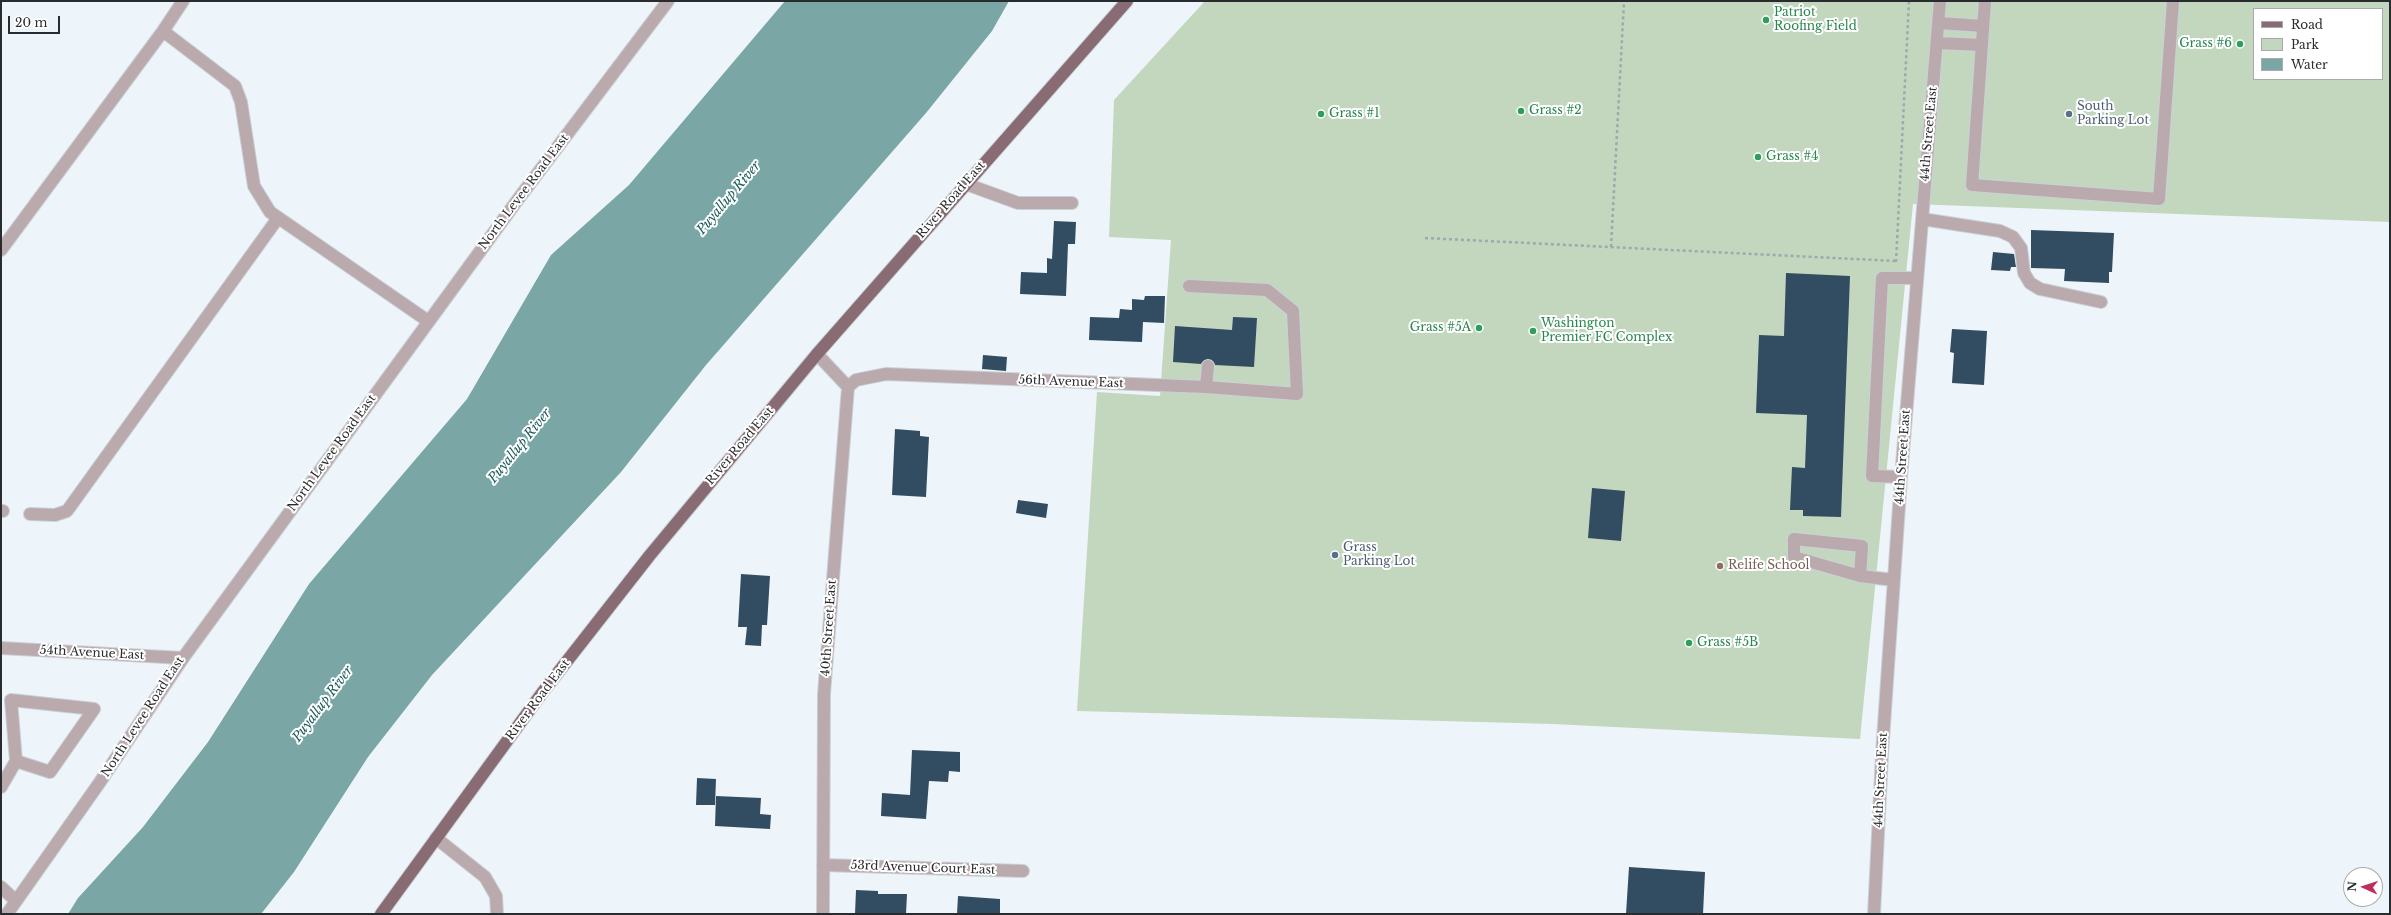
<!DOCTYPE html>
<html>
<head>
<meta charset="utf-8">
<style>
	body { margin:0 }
	#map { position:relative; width:2391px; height:915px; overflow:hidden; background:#edf5fb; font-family:"Libre Baskerville",serif }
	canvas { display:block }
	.frame { position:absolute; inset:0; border:2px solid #292c2e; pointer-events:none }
	.legend { position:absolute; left:2253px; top:8px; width:130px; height:72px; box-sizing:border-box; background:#fff; border:1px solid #a9abab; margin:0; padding:5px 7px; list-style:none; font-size:12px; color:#292c2e }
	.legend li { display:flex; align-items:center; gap:8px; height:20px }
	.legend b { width:20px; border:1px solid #a9abab }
	.north { position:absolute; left:2343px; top:867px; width:40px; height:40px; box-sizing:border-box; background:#fff; border:1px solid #a9abab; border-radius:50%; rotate:273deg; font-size:11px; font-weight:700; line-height:16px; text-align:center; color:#292c2e }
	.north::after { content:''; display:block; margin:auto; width:14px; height:18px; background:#be2f59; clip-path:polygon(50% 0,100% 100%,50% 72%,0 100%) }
	.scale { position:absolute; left:8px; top:16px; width:52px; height:18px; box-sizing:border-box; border:2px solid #292c2e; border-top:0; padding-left:5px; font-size:12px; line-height:14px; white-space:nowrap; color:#292c2e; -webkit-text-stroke:3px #fff; paint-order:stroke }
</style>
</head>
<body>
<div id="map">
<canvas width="2391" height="915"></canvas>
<div class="frame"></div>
<ul class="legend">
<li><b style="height:5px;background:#896b73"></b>Road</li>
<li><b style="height:11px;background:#c2d7be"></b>Park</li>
<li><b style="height:11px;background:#7aa6a6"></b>Water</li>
</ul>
<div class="north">N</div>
<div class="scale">20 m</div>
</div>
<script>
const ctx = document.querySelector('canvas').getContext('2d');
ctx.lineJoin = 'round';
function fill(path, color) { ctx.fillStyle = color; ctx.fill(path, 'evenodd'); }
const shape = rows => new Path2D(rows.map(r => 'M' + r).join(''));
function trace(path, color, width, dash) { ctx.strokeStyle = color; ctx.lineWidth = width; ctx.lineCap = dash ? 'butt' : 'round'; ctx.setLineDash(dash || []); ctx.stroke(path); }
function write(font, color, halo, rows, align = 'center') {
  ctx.font = font + ' "Libre Baskerville",serif'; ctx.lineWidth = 4; ctx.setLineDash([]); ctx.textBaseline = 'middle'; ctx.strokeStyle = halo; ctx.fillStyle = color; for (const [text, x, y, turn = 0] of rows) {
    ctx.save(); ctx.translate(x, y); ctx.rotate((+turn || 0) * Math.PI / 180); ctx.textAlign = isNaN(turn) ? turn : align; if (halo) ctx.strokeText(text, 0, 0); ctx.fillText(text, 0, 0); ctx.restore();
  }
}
const green = shape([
	[1205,1,2390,1,2390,222,1913,204,1860,739,1553,724,1077,711,1097,392,1160,396,1171,240,1109,237,1114,100],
	[2254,9,2382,9,2382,79,2254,79]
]);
const water = shape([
	[785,1,1009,1,992,31,926,113,706,365,621,472,432,675,368,757,294,872,261,914,68,914,78,898,143,827,208,742,309,584,467,399,551,255,629,185]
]);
const building = shape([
	[1054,221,1076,222,1075,244,1068,244,1066,296,1020,294,1021,272,1047,273,1047,258,1052,259],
	[2031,230,2114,233,2112,272,2109,272,2109,283,2064,281,2065,269,2031,268],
	[1993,252,2014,254,2016,267,2011,267,2010,271,1991,270],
	[1786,273,1850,276,1841,517,1803,516,1803,510,1790,510,1792,467,1805,468,1807,415,1756,413,1759,335,1784,336],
	[1145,296,1165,296,1164,323,1143,322,1142,342,1089,340,1090,317,1119,318,1120,309,1132,310,1132,299,1144,300],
	[1233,317,1257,318,1254,367,1215,365,1208,359,1201,364,1173,362,1175,326,1232,330],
	[1952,329,1987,331,1984,385,1952,383,1954,353,1950,352],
	[983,355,1007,357,1006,371,982,369],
	[895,429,920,431,920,436,929,437,926,497,892,495],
	[1592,488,1625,491,1621,541,1588,538],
	[1018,500,1048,504,1046,518,1016,513],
	[741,574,770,576,767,625,762,625,761,646,745,645,747,627,738,627],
	[912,750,960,752,960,772,949,771,948,782,929,781,926,819,881,816,882,793,910,795],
	[697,778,716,779,715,805,696,805],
	[716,796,761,798,760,814,771,815,770,829,715,826],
	[1629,867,1705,872,1703,914,1626,914],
	[856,890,878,891,878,894,907,894,906,914,855,914],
	[958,896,1000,899,1000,914,957,914]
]);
const path = shape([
	[1425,238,1896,261],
	[1611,247,1624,1],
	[1896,262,1909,1]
]);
const minor = shape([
	[1985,1,1972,185,2159,199,2173,1],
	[1939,23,1983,26],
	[163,31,183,1],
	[1937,43,1982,45],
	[966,184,1018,203,1072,203],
	[1922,219,2000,231,2013,237,2021,248,2024,273,2030,283,2040,289,2101,302],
	[1,250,163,31,235,86,241,102,254,186,270,212,428,321],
	[817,354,848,387,824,694,823,914],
	[848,387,856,380,886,374,1206,387,1297,394,1293,311,1267,290,1189,286],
	[1206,387,1208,366],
	[1901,477,1872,476,1882,278,1917,278],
	[1,511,3,511],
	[30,514,55,515,67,511,278,218],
	[1860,576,1862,546,1794,539,1794,557,1860,576,1894,580],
	[1,648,183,658],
	[1,787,16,761,11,700,94,709,50,772,16,761],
	[436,838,485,877,496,896,497,914],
	[823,865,1023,871],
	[1,887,16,901],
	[7,914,100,782,183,658,519,198,668,1],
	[1874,914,1882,754,1901,477,1940,1]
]);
const major = shape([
	[381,914,542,693,650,555,817,354,1127,1]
]);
const markers = [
	[1766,20,4,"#2e9e5b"],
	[2240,44,4,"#2e9e5b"],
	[1521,111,4,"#2e9e5b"],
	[1321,114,4,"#2e9e5b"],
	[2069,114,4,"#5c6f8a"],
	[1758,157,4,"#2e9e5b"],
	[1479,328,4,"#2e9e5b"],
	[1533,331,4,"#2e9e5b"],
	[1335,555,4,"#5c6f8a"],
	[1720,566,4,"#8d6e63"],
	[1689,643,4,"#2e9e5b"]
];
const leisureNames = [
	["Patriot",1774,13],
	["Roofing Field",1774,27],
	["Grass #6",2232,44,"right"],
	["Grass #2",1529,111],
	["Grass #1",1329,114],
	["Grass #4",1766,157],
	["Washington",1541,324],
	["Premier FC Complex",1541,338],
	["Grass #5A",1471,328,"right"],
	["Grass #5B",1697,643]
];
const serviceNames = [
	["South",2077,107],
	["Parking Lot",2077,121],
	["Grass",1343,548],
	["Parking Lot",1343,562]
];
const streetNames = [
	["44th Street East",1929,134,-85],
	["North Levee Road East",524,192,-53],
	["River Road East",951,200,-49],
	["56th Avenue East",1071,382,2],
	["River Road East",740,446,-50],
	["North Levee Road East",332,453,-54],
	["44th Street East",1903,457,-86],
	["40th Street East",829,628,-86],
	["54th Avenue East",92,653,3],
	["River Road East",538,700,-53],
	["North Levee Road East",143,717,-57],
	["44th Street East",1881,780,-87],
	["53rd Avenue Court East",923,868,2]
];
const educationNames = [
	["Relife School",1728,566]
];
const waterNames = [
	["Puyallup River",729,198,-50],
	["Puyallup River",520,446,-51],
	["Puyallup River",323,704,-53]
];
fill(green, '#c2d7be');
fill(water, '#7aa6a6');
fill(building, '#324c61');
trace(minor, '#cad1d6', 14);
trace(major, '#cad1d6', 14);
trace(path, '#a1a7ab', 2.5, [3, 3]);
trace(minor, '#baa9ad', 12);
trace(major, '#896b73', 12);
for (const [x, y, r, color] of markers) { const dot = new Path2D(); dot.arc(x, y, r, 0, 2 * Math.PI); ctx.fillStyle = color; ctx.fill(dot); trace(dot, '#fff', 1.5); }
write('12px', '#27864d', '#fff', leisureNames, 'left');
write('12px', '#4e5e75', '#fff', serviceNames, 'left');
write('12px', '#292c2e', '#fff', streetNames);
write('12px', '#785e54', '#fff', educationNames, 'left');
write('italic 13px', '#1d5b5c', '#fff', waterNames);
</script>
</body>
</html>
